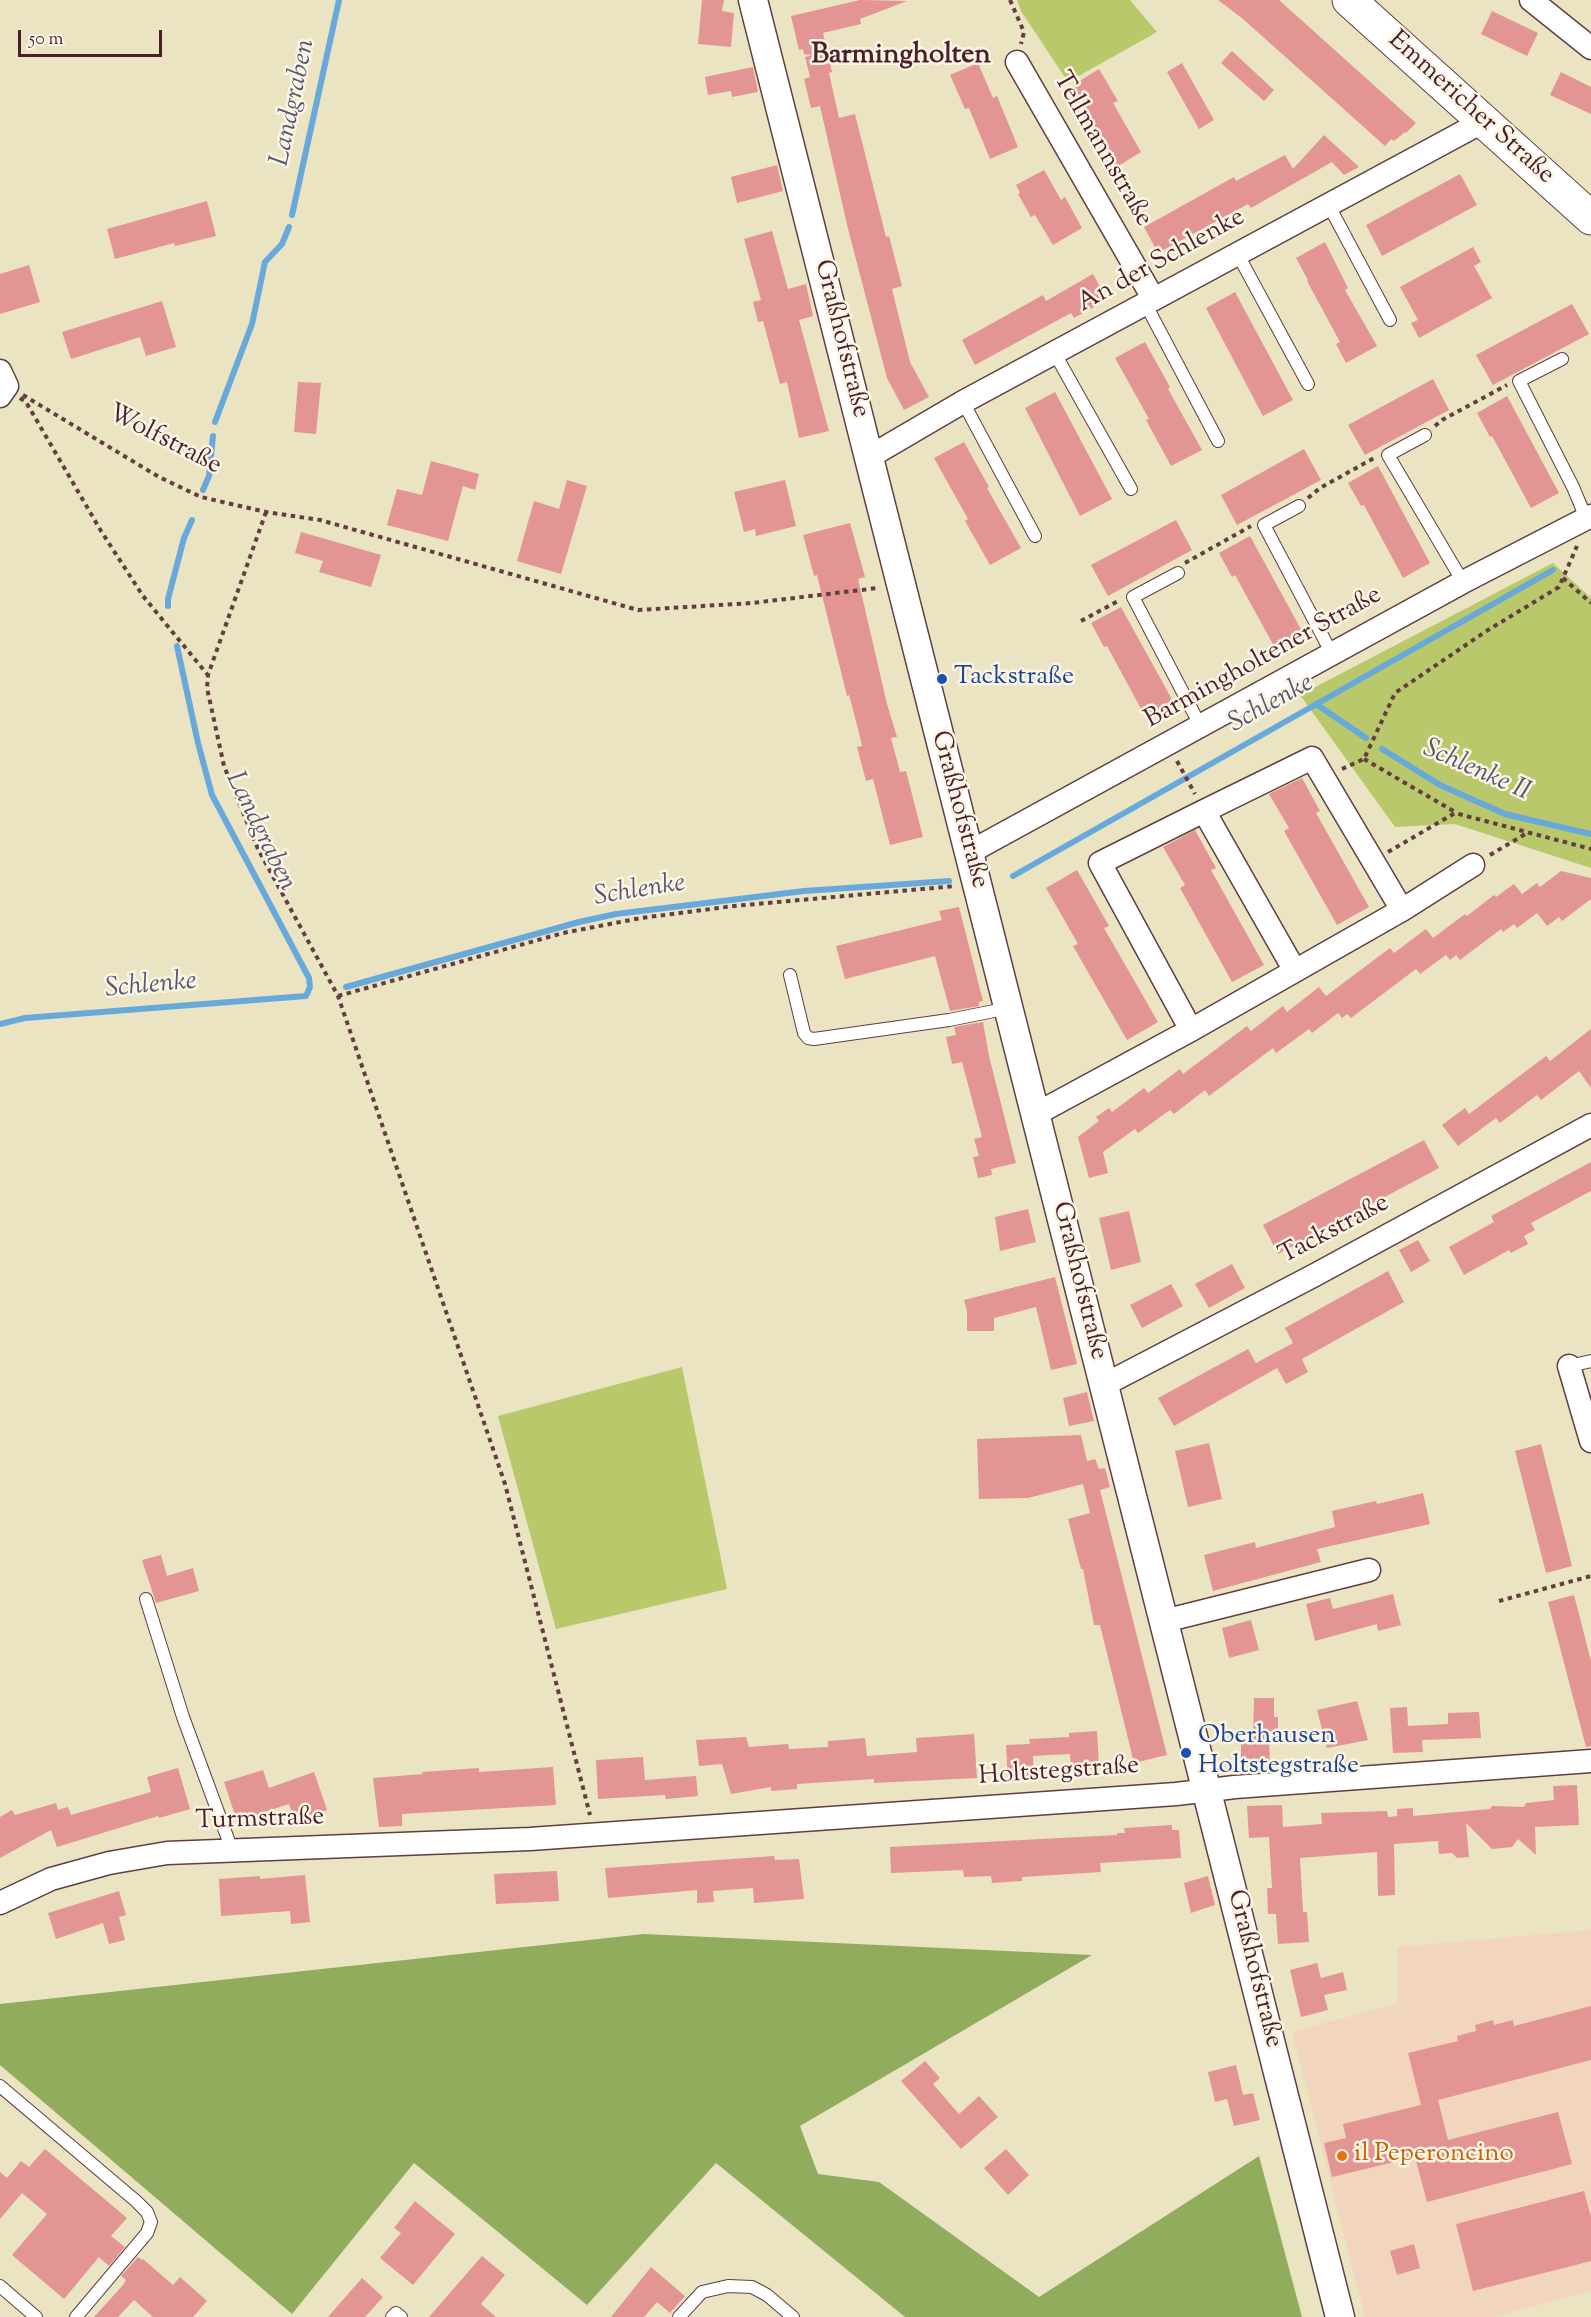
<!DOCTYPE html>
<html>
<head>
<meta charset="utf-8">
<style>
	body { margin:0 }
	#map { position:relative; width:1591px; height:2317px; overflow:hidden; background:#ebe4c2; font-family:"Sorts Mill Goudy",serif }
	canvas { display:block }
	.scale { position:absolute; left:18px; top:30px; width:144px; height:27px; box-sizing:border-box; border:3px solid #4a1f2b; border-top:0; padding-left:8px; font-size:18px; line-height:21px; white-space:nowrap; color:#4a1f2b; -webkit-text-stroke:4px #fcf5e5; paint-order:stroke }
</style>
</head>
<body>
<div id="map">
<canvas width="1591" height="2317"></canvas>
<div class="scale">50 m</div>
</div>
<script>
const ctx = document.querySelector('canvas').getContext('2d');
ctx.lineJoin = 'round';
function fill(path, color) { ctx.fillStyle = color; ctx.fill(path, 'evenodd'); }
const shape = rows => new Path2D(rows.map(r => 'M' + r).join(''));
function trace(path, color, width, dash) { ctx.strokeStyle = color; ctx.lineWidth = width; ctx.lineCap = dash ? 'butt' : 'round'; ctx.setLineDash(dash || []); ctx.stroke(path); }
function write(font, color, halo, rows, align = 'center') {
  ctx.font = font + ' "Sorts Mill Goudy",serif'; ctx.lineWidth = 5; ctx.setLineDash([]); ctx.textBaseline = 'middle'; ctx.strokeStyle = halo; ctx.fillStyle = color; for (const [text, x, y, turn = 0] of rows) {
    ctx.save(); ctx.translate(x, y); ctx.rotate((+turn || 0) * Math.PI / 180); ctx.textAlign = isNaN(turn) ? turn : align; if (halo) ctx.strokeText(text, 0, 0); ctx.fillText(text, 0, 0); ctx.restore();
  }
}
const built = shape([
	[1591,1930,1591,2291,1493,2317,1365,2317,1292,2032,1398,2003,1397,1947]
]);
const green = shape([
	[1017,0,1130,0,1157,32,1068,82,1021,11],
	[1553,563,1591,598,1591,868,1455,824,1395,827,1300,695],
	[682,1367,727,1589,556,1629,498,1416]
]);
const forest = shape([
	[644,1934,1092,1955,800,2126,818,2174,879,2182,1039,2297,1259,2156,1302,2317,905,2317,716,2163,587,2305,414,2163,292,2314,0,2065,0,2004]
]);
const stream = shape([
	[292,215,339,0],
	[215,422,252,324,265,262,282,244,289,227],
	[203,490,209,476,213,436],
	[168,606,168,599,184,538,192,520],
	[1316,704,1366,738],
	[1382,749,1440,785,1505,814,1591,834],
	[1013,876,1553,570],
	[346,987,579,922,616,914,804,891,949,881],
	[0,1024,25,1018,306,996,310,987,309,978,212,795,198,743,177,646]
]);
const building = shape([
	[702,0,724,0,722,11,734,13,731,47,698,44],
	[860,0,907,1,860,19,861,24,823,33,832,72,829,73,839,118,855,114,886,237,889,236,902,286,892,289,910,362,929,397,904,410,887,378,848,229,820,106,811,108,804,79,810,77,805,57,812,55,804,54,803,49,799,50,791,16],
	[1218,0,1279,0,1416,123,1406,133,1405,132,1394,141,1391,139,1385,146,1243,19],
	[1492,11,1538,33,1527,56,1481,34],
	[1232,51,1274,90,1264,101,1221,63],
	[978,63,993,98,997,96,1018,147,990,159,969,108,965,109,950,75],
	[1182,63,1214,120,1199,129,1167,72],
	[753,67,758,92,732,97,731,91,708,95,705,77],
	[1099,69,1118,101,1113,103,1141,152,1115,168,1087,118,1091,116,1073,85],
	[1561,72,1591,87,1591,114,1550,95],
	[1324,135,1359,167,1344,175,1332,162,1251,208,1248,204,1158,253,1144,227,1234,177,1236,181,1285,155,1293,169],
	[777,165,783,191,737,203,731,177],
	[1044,170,1061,200,1065,197,1082,228,1053,245,1035,215,1031,217,1018,194,1020,193,1016,185],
	[1460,174,1477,205,1382,256,1366,225],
	[207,201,216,236,175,246,174,243,115,259,107,229],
	[772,231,788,289,806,284,813,316,799,320,829,431,799,438,787,382,780,384,763,321,758,322,753,302,761,300,744,239],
	[1325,242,1348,288,1345,290,1377,346,1346,363,1336,344,1340,342,1307,281,1308,280,1296,258],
	[1473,247,1481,262,1474,266,1492,298,1419,338,1411,323,1418,320,1400,287],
	[29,265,40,302,0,314,0,274],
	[1093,274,1107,300,1074,318,1071,313,975,365,962,340,1043,295,1046,301],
	[1235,292,1293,400,1263,416,1206,308],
	[162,301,176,347,146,356,140,337,71,359,62,332],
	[1572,304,1589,334,1493,385,1476,355],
	[1145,342,1170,387,1168,389,1202,450,1171,466,1146,420,1149,419,1115,358],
	[1433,379,1449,410,1365,455,1348,425],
	[298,382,321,383,316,434,294,432],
	[1055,392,1112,499,1080,516,1025,408],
	[1507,396,1559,493,1531,508,1492,436,1490,437,1477,413],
	[964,442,989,487,987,488,1021,548,990,565,965,521,968,519,934,458],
	[1304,449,1321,480,1237,525,1221,495],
	[431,461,479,474,475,490,463,486,448,541,387,525,397,489,422,495],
	[1378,466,1430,563,1403,578,1364,505,1361,506,1348,483],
	[567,480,587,486,561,574,517,561,534,501,559,509],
	[785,480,796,526,756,536,755,529,744,532,734,492],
	[1176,520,1192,550,1108,596,1091,565],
	[850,523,865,577,858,579,887,704,897,737,891,738,900,772,906,771,923,837,890,845,873,779,866,781,857,747,862,746,858,729,849,695,847,696,817,575,814,576,803,535],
	[301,532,381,555,371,587,319,572,323,561,295,553],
	[1250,536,1303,633,1275,648,1235,575,1232,577,1219,553],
	[1121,607,1174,703,1146,718,1107,646,1104,647,1091,623],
	[1302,778,1320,811,1316,813,1369,907,1337,925,1284,831,1289,828,1269,794],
	[1195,830,1216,868,1211,870,1264,965,1232,982,1180,888,1185,885,1163,847],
	[1077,870,1109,926,1104,928,1158,1022,1127,1040,1073,946,1078,944,1046,888],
	[1561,871,1591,878,1591,899,1562,921,1559,917,1547,926,1537,913,1517,928,1514,924,1503,932,1501,929,1460,960,1456,955,1450,960,1446,955,1420,974,1416,969,1351,1018,1347,1014,1342,1018,1338,1013,1312,1033,1309,1029,1276,1053,1273,1048,1209,1096,1205,1090,1174,1114,1170,1110,1138,1133,1135,1129,1103,1152,1108,1173,1089,1178,1078,1137,1099,1121,1096,1117,1109,1108,1112,1112,1144,1088,1148,1093,1180,1069,1183,1074,1247,1026,1251,1031,1283,1006,1287,1012,1319,987,1326,996,1390,948,1394,953,1426,929,1433,938,1465,914,1467,916,1494,895,1496,897,1514,884,1522,894,1537,883,1540,887],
	[959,907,983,1001,979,1002,979,1006,950,1011,935,956,845,979,836,946,942,920,939,911],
	[983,1022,989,1056,1016,1163,991,1169,992,1175,978,1178,973,1157,979,1156,974,1139,982,1137,962,1062,952,1064,946,1037,956,1035,954,1027],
	[1591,1029,1591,1088,1579,1071,1541,1100,1537,1095,1500,1123,1496,1118,1458,1146,1442,1125,1465,1108,1469,1114,1546,1056,1550,1061],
	[1424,1140,1439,1168,1278,1254,1263,1225],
	[1591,1162,1591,1191,1531,1223,1535,1230,1524,1236,1528,1244,1511,1253,1509,1250,1464,1275,1449,1247,1494,1222,1491,1216],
	[1028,1209,1036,1242,1000,1251,995,1217],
	[1129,1211,1141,1262,1111,1270,1099,1218],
	[1418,1240,1430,1261,1411,1272,1399,1250],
	[1232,1264,1245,1288,1209,1308,1195,1284],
	[1388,1271,1404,1302,1302,1359,1308,1372,1286,1384,1277,1368,1174,1426,1158,1398,1248,1349,1256,1363,1293,1343,1285,1328],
	[1055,1277,1077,1364,1051,1370,1036,1307,994,1318,994,1331,967,1331,967,1311,964,1300],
	[1171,1284,1183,1306,1142,1328,1130,1305],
	[1087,1392,1094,1421,1069,1426,1063,1398],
	[1081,1435,1087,1461,1095,1459,1099,1469,1105,1468,1110,1487,1100,1490,1167,1755,1134,1763,1100,1625,1094,1625,1083,1569,1081,1569,1068,1519,1090,1513,1083,1484,1028,1498,979,1499,977,1439],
	[1209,1443,1222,1499,1188,1507,1175,1451],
	[1541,1444,1572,1566,1546,1573,1515,1451],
	[1423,1493,1430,1524,1317,1549,1321,1562,1213,1591,1204,1555,1255,1542,1256,1548,1335,1527,1332,1511,1376,1501,1377,1504],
	[161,1555,167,1576,193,1568,199,1591,156,1603,142,1560],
	[1393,1594,1401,1625,1378,1631,1377,1624,1315,1641,1306,1604,1330,1598,1333,1609],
	[1574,1595,1591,1661,1591,1746,1586,1747,1548,1602],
	[1251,1620,1259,1650,1229,1658,1222,1628],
	[1254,1698,1274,1698,1274,1717,1278,1717,1278,1738,1269,1739,1270,1764,1241,1765,1241,1741,1253,1740],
	[1357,1701,1368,1740,1327,1748,1317,1710],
	[1407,1707,1408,1726,1448,1724,1448,1713,1479,1712,1481,1738,1422,1740,1423,1752,1393,1753,1390,1708],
	[1097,1731,1099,1768,1071,1770,1070,1754,1033,1756,1034,1778,1008,1780,1006,1745,1030,1744,1029,1739,1069,1737,1069,1733],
	[974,1734,977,1778,874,1783,874,1779,797,1784,797,1789,771,1791,771,1787,731,1794,722,1764,699,1766,696,1740,746,1737,749,1747,788,1744,789,1749,828,1747,828,1741,865,1738,867,1756,917,1752,916,1738],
	[643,1757,645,1780,696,1776,698,1796,666,1799,665,1795,598,1799,596,1760],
	[553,1767,556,1805,402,1814,402,1826,379,1827,373,1778,423,1774,422,1772,479,1768,479,1772],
	[178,1768,190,1809,159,1818,158,1816,57,1847,51,1830,0,1858,0,1817,12,1810,15,1815,56,1803,58,1810,68,1807,71,1815,151,1792,147,1777],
	[263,1770,269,1788,314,1772,327,1810,295,1821,289,1804,237,1821,224,1782],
	[1577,1785,1579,1825,1535,1827,1536,1855,1518,1839,1512,1847,1492,1849,1466,1823,1469,1857,1457,1858,1452,1853,1439,1854,1438,1841,1394,1844,1395,1895,1378,1896,1377,1852,1300,1858,1303,1912,1307,1912,1309,1942,1278,1944,1276,1914,1268,1914,1267,1888,1272,1888,1269,1837,1249,1838,1247,1806,1282,1805,1283,1827,1322,1824,1321,1813,1387,1811,1388,1817,1397,1816,1397,1809,1413,1808,1413,1816,1490,1809,1492,1806,1524,1807,1526,1803,1554,1800,1553,1786],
	[1172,1825,1172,1830,1179,1830,1181,1858,1100,1863,1101,1872,1022,1877,1022,1881,992,1883,991,1876,964,1877,963,1870,891,1873,890,1847,1117,1835,1117,1833,1125,1833,1124,1828],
	[774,1856,775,1860,799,1859,804,1899,754,1903,753,1888,713,1891,714,1902,697,1903,697,1890,608,1898,605,1868],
	[557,1871,559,1901,496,1904,494,1874],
	[305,1875,310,1922,291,1924,290,1911,221,1916,219,1879,260,1876,260,1879],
	[1208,1876,1215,1905,1191,1913,1184,1883],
	[119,1891,126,1915,119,1917,125,1940,109,1944,103,1923,56,1939,48,1913],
	[1317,1963,1321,1978,1343,1972,1347,1990,1324,1995,1328,2010,1301,2017,1290,1970],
	[1591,2006,1591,2060,1438,2100,1448,2140,1558,2112,1572,2164,1427,2202,1415,2157,1332,2177,1324,2143,1346,2138,1343,2124,1421,2105,1408,2053,1458,2041,1457,2036,1476,2031,1475,2025,1493,2020,1494,2025,1513,2020,1514,2026],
	[925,2061,940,2078,933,2084,959,2114,979,2096,998,2117,961,2149,901,2081],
	[1236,2065,1243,2095,1253,2093,1260,2120,1234,2126,1227,2099,1215,2102,1208,2072],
	[45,2149,127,2218,111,2236,125,2247,109,2266,99,2257,64,2299,12,2255,47,2214,22,2193,0,2219,0,2172,7,2178,21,2161,29,2167],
	[1006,2149,1029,2175,1008,2195,984,2168],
	[1584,2191,1591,2217,1591,2261,1473,2291,1456,2224],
	[415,2201,455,2234,413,2285,380,2258,401,2233,394,2228],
	[1414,2244,1420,2268,1397,2275,1390,2251],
	[482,2256,505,2275,481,2304,496,2317,429,2317],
	[138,2257,142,2260,143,2259,173,2285,180,2277,207,2301,193,2317,153,2317,134,2300,118,2317,94,2317,123,2285,126,2280,121,2276],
	[651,2267,685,2296,670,2313,657,2302,644,2317,611,2317],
	[362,2278,383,2297,365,2317,328,2317]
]);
const path = shape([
	[1010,0,1024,32,1021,44],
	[23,395,159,477,201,497,266,512,320,520,638,610,752,603,878,588],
	[20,398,26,402,101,531,143,596,207,674],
	[1435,426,1442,420,1507,385],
	[1308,498,1320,488,1376,457],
	[266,512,208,675,207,688,224,766,258,849,338,996,505,1484,590,1815],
	[1185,563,1251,526],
	[1563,578,1591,603],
	[1081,621,1120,600],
	[1364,759,1455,812],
	[1177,761,1195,794],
	[1342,769,1364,759,1395,693,1488,630,1559,587,1577,546],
	[1388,852,1455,813,1591,849],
	[1490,855,1527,833],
	[338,996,563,933,641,918,734,906,956,886],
	[1499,1601,1591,1576]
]);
const service = shape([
	[1328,204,1390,320],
	[1237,253,1308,384],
	[1145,303,1218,441],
	[1054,352,1131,489],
	[1562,359,1519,381,1573,487,1586,518],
	[963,402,1035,536],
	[1425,435,1388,455,1463,582],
	[1299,506,1264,525,1332,654],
	[1178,573,1133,597,1201,727],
	[790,975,804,1033,808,1038,814,1039,949,1020,1009,1008],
	[1569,1366,1591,1361],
	[146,1599,183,1717,232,1850],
	[0,2086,136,2201,147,2212,151,2222,147,2233,76,2317],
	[0,2286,36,2317],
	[392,2317,396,2313,401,2317],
	[679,2317,702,2292,728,2286,752,2287,767,2295,793,2317]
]);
const minor = shape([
	[1531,0,1591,48],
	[1017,62,1153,298],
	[0,371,7,386,0,396],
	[869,457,963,402,1484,121],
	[1204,811,1312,758,1402,910],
	[970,852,1463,582,1591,516],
	[1191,1030,1100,863,1204,811,1295,971],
	[1036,1114,1191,1030,1402,910,1473,865],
	[1569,1366,1591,1441],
	[1104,1385,1313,1276,1591,1125],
	[1164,1621,1369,1570],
	[0,1903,51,1879,109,1863,167,1853,530,1839,1176,1794,1235,1787,1591,1761]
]);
const tertiary = shape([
	[753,0,1340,2317]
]);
const secondary = shape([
	[1349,0,1591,218]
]);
const markers = [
	[942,679,6,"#1a4fb4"],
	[1186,1753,6,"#1a4fb4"],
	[1342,2156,6,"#e8710a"]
];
const streetNames = [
	["Emmericher Straße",1470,109,42],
	["Tellmannstraße",1101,150,60],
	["An der Schlenke",1162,262,-29],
	["Graßhofstraße",840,339,76],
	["Wolfstraße",164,441,27],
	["Barmingholtener Straße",1264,659,-29],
	["Graßhofstraße",958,810,75],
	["Tackstraße",1335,1231,-28],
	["Graßhofstraße",1078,1281,76],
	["Holtstegstraße",1059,1773,-4],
	["Turmstraße",260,1821,-2],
	["Graßhofstraße",1253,1969,76]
];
const transitNames = [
	["Tackstraße",954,679],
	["Oberhausen",1198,1738],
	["Holtstegstraße",1198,1768]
];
const foodNames = [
	["il Peperoncino",1354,2156]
];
const waterNames = [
	["Landgraben",295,103,-78],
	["Schlenke",1272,705,-29],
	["Schlenke II",1476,772,24],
	["Landgraben",259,832,64],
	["Schlenke",640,892,-9],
	["Schlenke",151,987,-5]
];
const quarterNames = [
	["Barmingholten",901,57]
];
fill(built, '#f2d5bd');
fill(green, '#b8c86a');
fill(forest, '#92ac5e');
trace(stream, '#68a9db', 6);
fill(building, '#e29593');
trace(service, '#623d42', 14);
trace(minor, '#623d42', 25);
trace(tertiary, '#623d42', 31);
trace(secondary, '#623d42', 35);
trace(path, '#623d42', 4, [4.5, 4.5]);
trace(service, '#fff', 12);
trace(minor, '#fff', 22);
trace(tertiary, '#fff', 28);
trace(secondary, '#fff', 33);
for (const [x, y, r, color] of markers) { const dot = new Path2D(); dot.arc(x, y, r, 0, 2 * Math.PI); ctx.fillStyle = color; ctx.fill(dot); trace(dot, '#fcf5e5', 2); }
write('26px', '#4a1f2b', '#fcf5e5', streetNames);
write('26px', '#164399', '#fcf5e5', transitNames, 'left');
write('26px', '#c56008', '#fcf5e5', foodNames, 'left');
write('italic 27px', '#565671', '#fcf5e5', waterNames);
write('bold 28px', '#4a1f2b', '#fcf5e5', quarterNames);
</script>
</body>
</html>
